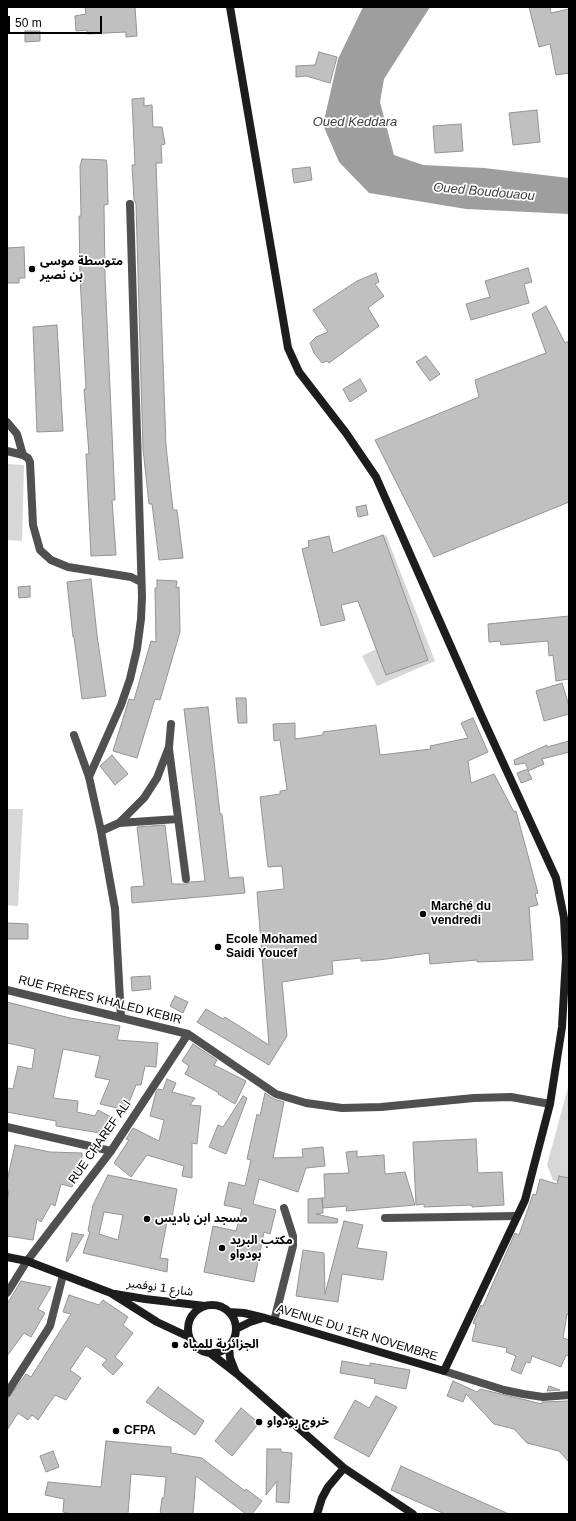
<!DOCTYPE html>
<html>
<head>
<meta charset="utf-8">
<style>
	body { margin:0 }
	#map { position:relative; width:576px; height:1521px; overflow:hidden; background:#fff; font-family:Arial,sans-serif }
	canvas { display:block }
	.frame { position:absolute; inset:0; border:8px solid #000; pointer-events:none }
	.scale { position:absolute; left:8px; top:16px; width:94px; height:18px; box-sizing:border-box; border:2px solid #000; border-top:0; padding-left:5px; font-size:12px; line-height:14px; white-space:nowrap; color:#000; -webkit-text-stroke:3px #fff; paint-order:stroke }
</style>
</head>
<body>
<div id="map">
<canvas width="576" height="1521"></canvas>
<div class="frame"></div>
<div class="scale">50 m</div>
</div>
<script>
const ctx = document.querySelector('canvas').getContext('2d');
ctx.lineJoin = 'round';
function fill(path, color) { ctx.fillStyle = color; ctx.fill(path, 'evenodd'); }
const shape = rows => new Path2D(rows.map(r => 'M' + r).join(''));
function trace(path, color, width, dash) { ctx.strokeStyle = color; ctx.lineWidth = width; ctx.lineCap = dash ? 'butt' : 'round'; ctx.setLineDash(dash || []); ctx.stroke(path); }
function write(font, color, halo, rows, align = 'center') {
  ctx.font = font + ' Arial,"Noto Sans Arabic",sans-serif'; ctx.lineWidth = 3.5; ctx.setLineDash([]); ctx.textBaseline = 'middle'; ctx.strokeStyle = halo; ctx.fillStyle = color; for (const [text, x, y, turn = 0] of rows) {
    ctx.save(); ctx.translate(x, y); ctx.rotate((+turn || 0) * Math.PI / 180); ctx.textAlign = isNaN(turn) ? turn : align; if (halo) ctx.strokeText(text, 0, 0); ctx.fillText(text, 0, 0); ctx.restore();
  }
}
const green = shape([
	[7,464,24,465,22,541,7,540],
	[386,535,435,661,377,686,362,656,392,641,349,552],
	[7,809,23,809,18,906,7,905],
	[569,1084,569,1185,553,1180,547,1165]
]);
const water = shape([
	[363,7,430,7,384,79,380,102,394,155,423,165,484,168,569,178,569,214,466,209,369,193,339,162,323,125,338,59]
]);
const building = shape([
	[85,7,135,7,137,36,126,37,126,32,87,34,87,30,76,31,75,16,86,14,85,7],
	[529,7,550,7,551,13,569,9,569,73,556,75,550,44,539,47,529,7],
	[25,31,40,31,40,41,25,42,25,31],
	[319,52,337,57,330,83,306,76,296,77,296,66,315,65,319,52],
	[144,98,144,106,152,105,153,127,162,127,165,144,161,145,162,163,156,163,166,446,173,510,177,510,183,558,159,560,152,504,149,504,143,449,136,204,134,200,132,165,135,165,132,99,144,98],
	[537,110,540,142,513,145,509,113,537,110],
	[461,124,463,151,435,153,433,126,461,124],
	[82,159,106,160,107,165,108,204,104,205,105,277,115,500,112,500,116,555,91,556,86,454,89,454,84,389,86,389,80,277,79,216,81,216,80,166,82,159],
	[310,167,312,180,294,183,292,169,310,167],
	[24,247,25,278,19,278,19,283,7,283,7,248,24,247],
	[528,268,532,282,524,284,529,303,471,320,466,304,490,297,485,281,528,268],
	[376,273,379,282,375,284,384,296,368,308,379,326,329,363,327,361,322,363,314,353,310,343,316,337,328,332,313,310,357,281,376,273],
	[546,306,565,343,569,341,569,502,434,557,375,440,479,397,475,380,546,353,532,314,546,306],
	[57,325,63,431,37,432,33,327,57,325],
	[426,356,440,374,430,381,416,362,426,356],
	[360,379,367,391,350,402,343,389,360,379],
	[366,505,368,515,358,517,356,507,366,505],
	[383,535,428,660,386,675,358,601,341,605,345,620,321,626,302,549,309,547,308,541,329,536,333,553,383,535],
	[91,579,97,635,106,696,82,699,74,637,73,637,67,582,91,579],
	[157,580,177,581,176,588,179,587,180,632,160,700,155,699,137,758,113,751,129,699,134,700,151,641,156,642,155,588,157,588,157,580],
	[30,586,30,597,19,598,18,587,30,586],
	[569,616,569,679,556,681,553,655,549,656,548,641,501,645,500,641,489,642,488,624,569,616],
	[562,683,569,706,569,714,544,721,536,691,562,683],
	[236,698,246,698,247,723,238,723,236,698],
	[208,707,220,814,222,814,229,878,243,877,245,893,132,903,131,887,144,886,137,827,165,825,172,884,186,884,190,882,205,881,184,709,208,707],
	[473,718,488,752,468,761,471,783,494,774,514,812,516,811,538,893,535,894,538,905,529,907,533,960,477,962,477,960,430,964,429,953,379,960,361,961,361,958,332,961,333,974,282,982,287,1036,269,1065,197,1022,206,1009,223,1019,225,1017,269,1045,257,892,284,889,282,866,268,867,260,797,280,794,280,791,287,790,280,740,274,741,273,724,295,723,295,739,323,735,323,732,376,725,380,755,431,749,430,746,468,738,461,723,473,718],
	[569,741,569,752,542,759,544,764,528,771,532,779,521,783,517,773,528,769,525,763,515,765,514,760,547,745,547,747,569,741],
	[112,755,128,774,115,785,100,766,112,755],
	[7,923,28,924,28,939,7,939,7,923],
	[150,976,151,989,132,991,131,977,150,976],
	[175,996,188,1002,183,1013,170,1006,175,996],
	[7,1002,70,1018,120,1026,117,1040,158,1043,156,1067,145,1066,141,1085,136,1085,126,1110,100,1104,110,1080,95,1077,100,1056,63,1049,53,1098,78,1101,77,1112,95,1116,98,1110,111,1117,107,1134,56,1126,56,1121,7,1112,7,1088,13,1089,18,1066,32,1069,35,1049,7,1043,7,1002],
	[193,1044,217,1060,214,1065,246,1081,235,1104,218,1094,219,1093,185,1074,189,1066,182,1061,193,1044],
	[167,1079,176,1083,172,1092,195,1098,190,1105,201,1106,197,1144,192,1143,192,1178,182,1176,184,1166,147,1155,131,1177,114,1163,129,1140,126,1139,133,1128,159,1141,164,1120,150,1116,156,1092,158,1089,163,1090,167,1079],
	[265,1093,274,1099,284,1102,273,1158,303,1157,302,1149,323,1147,325,1166,306,1168,298,1192,259,1179,253,1204,276,1210,270,1234,264,1232,254,1282,204,1272,213,1226,236,1231,242,1209,224,1205,229,1182,245,1186,251,1160,247,1159,257,1114,260,1116,265,1093],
	[243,1096,247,1098,226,1154,209,1147,218,1125,223,1127,243,1096],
	[476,1139,478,1173,502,1172,504,1205,472,1207,472,1205,424,1207,424,1204,416,1205,413,1142,476,1139],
	[15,1145,50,1152,82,1153,82,1171,77,1171,72,1187,61,1184,55,1206,51,1204,41,1222,37,1219,33,1240,7,1236,7,1203,9,1190,7,1189,7,1181,15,1145],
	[357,1151,357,1157,384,1155,385,1174,405,1172,415,1205,346,1211,347,1206,323,1208,322,1198,325,1198,324,1174,349,1173,346,1152,357,1151],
	[108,1175,177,1189,171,1223,167,1222,160,1258,168,1259,167,1272,83,1253,90,1232,88,1231,93,1205,108,1175],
	[104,1212,123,1215,118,1240,99,1234,104,1212],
	[559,1176,569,1178,569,1315,567,1314,563,1338,569,1340,569,1356,566,1355,561,1367,532,1356,530,1363,526,1362,521,1374,511,1370,516,1356,506,1352,507,1348,472,1341,476,1324,473,1323,481,1305,483,1306,515,1233,519,1235,533,1194,536,1195,540,1179,557,1184,559,1176],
	[322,1198,323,1213,316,1214,338,1219,337,1223,308,1223,308,1199,322,1198],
	[344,1221,363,1225,357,1248,387,1252,383,1280,342,1274,338,1302,296,1296,303,1250,324,1253,325,1294,344,1221],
	[72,1233,84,1235,67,1262,66,1261,72,1233],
	[21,1281,51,1287,38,1309,45,1313,31,1337,24,1333,7,1356,7,1304,21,1281],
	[69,1295,99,1305,103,1300,128,1317,123,1325,133,1333,115,1357,123,1364,113,1375,102,1365,107,1360,86,1346,70,1370,81,1378,66,1400,55,1395,38,1420,32,1415,28,1420,18,1413,7,1430,7,1400,26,1374,31,1377,71,1314,63,1312,69,1295],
	[342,1361,370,1366,370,1363,410,1370,406,1389,374,1383,375,1379,340,1373,342,1361],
	[453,1381,477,1392,480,1389,542,1404,542,1402,569,1401,569,1462,559,1451,527,1443,514,1429,494,1424,466,1394,463,1402,447,1396,453,1381],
	[549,1386,560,1390,547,1391,549,1386],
	[158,1387,204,1421,195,1435,146,1402,158,1387],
	[376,1396,397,1407,369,1457,334,1438,355,1400,369,1408,376,1396],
	[241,1408,259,1423,232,1456,215,1441,241,1408],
	[106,1441,171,1447,171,1453,202,1458,245,1491,246,1489,262,1501,252,1514,246,1514,196,1476,193,1514,160,1514,162,1498,164,1498,166,1477,131,1474,128,1514,71,1514,63,1512,64,1499,45,1495,48,1482,101,1487,106,1441],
	[267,1449,281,1449,281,1452,292,1453,289,1503,276,1502,277,1481,266,1495,267,1449],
	[53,1451,59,1467,46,1472,40,1456,53,1451],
	[401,1466,443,1485,509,1514,445,1514,391,1490,401,1466]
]);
const minor = shape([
	[7,422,17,434,23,455],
	[7,451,23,455,28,458,30,462,33,525,40,550,51,560,68,567,131,577,141,582],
	[74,735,89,777,101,831,115,909,121,1018],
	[169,749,186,879],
	[89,777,121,705,130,679,137,649,141,619,142,597,130,204],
	[119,823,178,819],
	[101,831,119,823,144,798,157,778,169,747,171,724],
	[7,990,188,1034,276,1094,306,1103,342,1108,381,1107,474,1098,511,1097,550,1104],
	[7,1127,111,1151],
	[385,1218,517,1216],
	[7,1293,27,1261,111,1151,188,1034],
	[274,1321,293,1246,293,1236,284,1208],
	[444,1371,504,1390,523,1394,543,1397,569,1395],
	[7,1393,50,1326,63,1275]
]);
const secondary = shape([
	[7,1257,27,1261,111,1293,157,1322,189,1337],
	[115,1294,145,1299,205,1306],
	'188 1329a24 24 0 1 1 48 0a24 24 0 1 1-48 0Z',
	[229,1312,244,1313,265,1318,444,1371,525,1200,550,1104,562,1027,566,958,564,918,556,878,482,717,376,477,346,433,299,372,288,348,230,7],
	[236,1329,250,1322,263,1318],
	[229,1346,230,1358,236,1373],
	[210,1353,236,1373,344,1468,413,1514],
	[317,1514,322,1498,328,1487,344,1468]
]);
const markers = [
	[32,269,4,"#000"],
	[423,914,4,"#000"],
	[218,947,4,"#000"],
	[147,1219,4,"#000"],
	[222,1248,4,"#000"],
	[175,1345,4,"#000"],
	[259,1422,4,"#000"],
	[116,1431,4,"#000"]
];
const poiNames = [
	["متوسطة موسى",40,262],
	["بن نصير",40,276],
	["Marché du",431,907],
	["vendredi",431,921],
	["Ecole Mohamed",226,940],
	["Saidi Youcef",226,954],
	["مسجد ابن باديس",155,1219],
	["مكتب البريد",230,1241],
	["بودواو",230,1255],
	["الجزائرية للمياه",183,1345],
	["خروج بودواو",267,1422],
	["CFPA",124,1431]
];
const streetNames = [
	["RUE FRÈRES KHALED KEBIR",100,1000,14],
	["RUE CHAREF ALI",100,1142,-55],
	["شارع 1 نوفمبر",160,1288,8],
	["AVENUE DU 1ER NOVEMBRE",357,1333,17]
];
const waterNames = [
	["Oued Keddara",355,122],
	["Oued Boudouaou",484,192,5]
];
fill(green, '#d7d7d7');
fill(water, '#9e9e9e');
fill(building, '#c0c0c0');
trace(building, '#949494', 1);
trace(minor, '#505050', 8);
trace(secondary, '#1d1d1d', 8);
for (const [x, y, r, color] of markers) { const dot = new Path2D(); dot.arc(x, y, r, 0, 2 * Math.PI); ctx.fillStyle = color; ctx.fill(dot); trace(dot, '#fff', 1.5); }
write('bold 12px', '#000', '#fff', poiNames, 'left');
write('12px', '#000', '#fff', streetNames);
write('italic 13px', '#3f3f3f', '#fff', waterNames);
</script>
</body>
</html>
